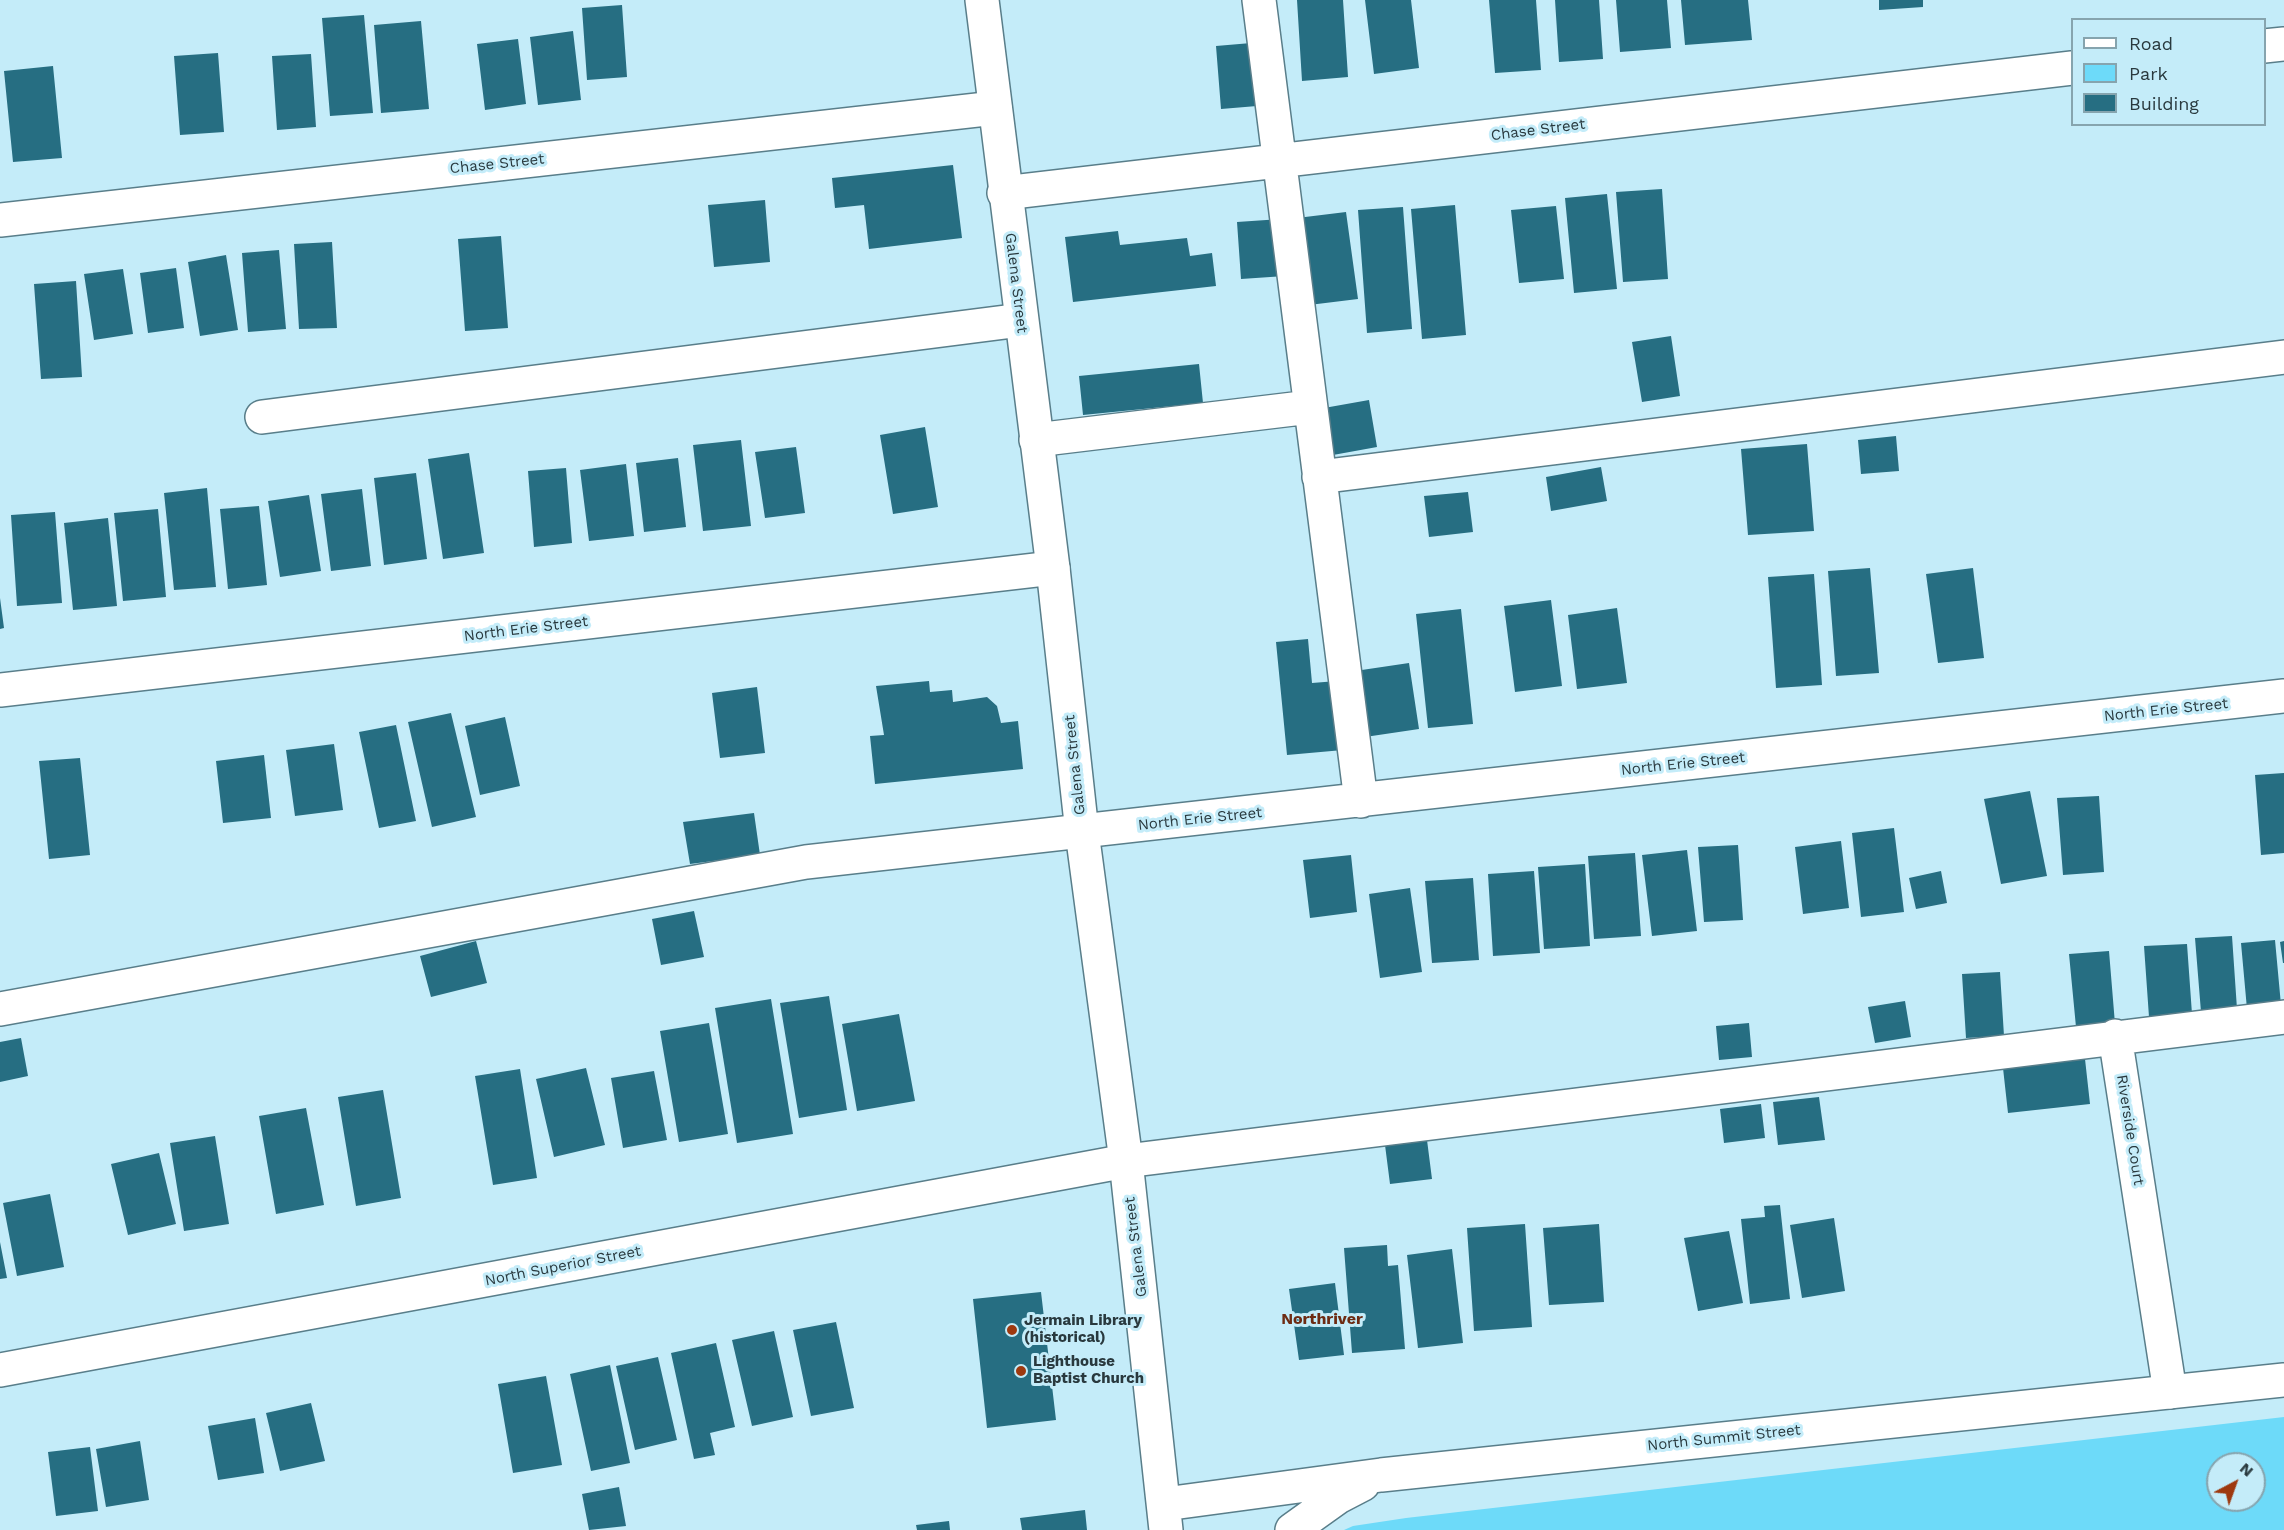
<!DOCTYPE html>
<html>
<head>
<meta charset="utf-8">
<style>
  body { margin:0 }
  #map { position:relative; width:2284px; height:1530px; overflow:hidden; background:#c4ecf9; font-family:"Work Sans",sans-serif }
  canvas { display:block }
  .legend { position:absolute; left:2071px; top:18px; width:195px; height:108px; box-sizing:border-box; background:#c4ecf9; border:2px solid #86a4ae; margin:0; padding:8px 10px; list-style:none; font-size:18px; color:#29393e }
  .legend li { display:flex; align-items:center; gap:12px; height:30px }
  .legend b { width:30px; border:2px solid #86a4ae }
  .north { position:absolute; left:2206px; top:1452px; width:60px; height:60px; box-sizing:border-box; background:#c4ecf9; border:2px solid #86a4ae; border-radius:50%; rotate:41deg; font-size:16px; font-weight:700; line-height:24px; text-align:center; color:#29393e }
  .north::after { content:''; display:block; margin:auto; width:21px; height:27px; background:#9e390f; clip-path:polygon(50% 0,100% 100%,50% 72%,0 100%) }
</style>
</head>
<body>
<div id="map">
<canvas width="2284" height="1530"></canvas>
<ul class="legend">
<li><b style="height:8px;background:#fff"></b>Road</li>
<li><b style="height:16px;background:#6ddaf9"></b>Park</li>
<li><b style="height:16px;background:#266e82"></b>Building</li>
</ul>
<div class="north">N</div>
</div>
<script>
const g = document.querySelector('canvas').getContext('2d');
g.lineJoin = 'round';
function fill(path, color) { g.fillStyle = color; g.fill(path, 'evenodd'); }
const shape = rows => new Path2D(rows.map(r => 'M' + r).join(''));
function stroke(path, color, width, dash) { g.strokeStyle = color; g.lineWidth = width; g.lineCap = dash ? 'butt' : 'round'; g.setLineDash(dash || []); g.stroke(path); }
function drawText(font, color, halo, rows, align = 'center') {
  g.font = font + ' "Work Sans",sans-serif'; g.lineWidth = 6; g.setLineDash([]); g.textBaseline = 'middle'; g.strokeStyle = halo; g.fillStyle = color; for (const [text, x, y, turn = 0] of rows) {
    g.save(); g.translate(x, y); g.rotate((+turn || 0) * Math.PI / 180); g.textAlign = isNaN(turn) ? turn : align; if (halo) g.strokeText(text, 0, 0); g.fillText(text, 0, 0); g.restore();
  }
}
fill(shape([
  [2284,1417,2284,1530,1344,1530,1353,1526,1406,1518],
  [2218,1464,2254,1464,2254,1500,2218,1500]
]), '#6ddaf9');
fill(shape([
  [1297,0,1343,0,1348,77,1302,81],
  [1365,0,1411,0,1419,68,1374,74],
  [1489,0,1536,0,1541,70,1495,73],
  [1555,0,1599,0,1603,59,1559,62],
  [1616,0,1667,0,1671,48,1620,52],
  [1681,0,1748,0,1752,40,1685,45],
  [1879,0,1923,0,1923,7,1879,10],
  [622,5,627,77,587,80,582,8],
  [364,15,373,113,330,116,322,18],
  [421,21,429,109,381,113,374,25],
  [573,31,581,100,538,105,530,37],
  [518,39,526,104,485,110,477,44],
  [1263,42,1269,105,1221,109,1216,46],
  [218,53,224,132,180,135,174,56],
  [311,54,316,127,277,130,272,56],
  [53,66,62,158,13,162,4,71],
  [953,165,962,238,869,249,864,205,835,208,832,178],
  [1662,189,1668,279,1623,282,1616,192],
  [1607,194,1617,289,1574,293,1565,198],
  [765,200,770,262,714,267,708,205],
  [1455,205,1466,335,1422,339,1411,209],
  [1556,206,1564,279,1519,283,1511,210],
  [1403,207,1412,329,1367,333,1358,210],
  [1346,212,1358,299,1309,305,1297,218],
  [1281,219,1285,276,1241,279,1237,222],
  [1118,231,1120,245,1187,238,1190,256,1212,253,1216,286,1073,302,1065,237],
  [501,236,508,328,465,331,458,239],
  [332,242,337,328,299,329,294,244],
  [279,250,286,329,248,332,242,253],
  [226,255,238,330,200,336,188,262],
  [176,268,184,328,148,333,140,273],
  [123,269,133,334,94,340,84,274],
  [76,281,82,377,41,379,34,284],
  [1671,336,1680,396,1642,402,1632,342],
  [1199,364,1203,403,1083,415,1079,376],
  [1369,400,1377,447,1333,455,1324,408],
  [925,427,938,507,893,514,880,435],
  [1896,436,1899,471,1861,474,1858,440],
  [741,440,751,526,703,531,693,445],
  [1807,444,1814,531,1748,535,1741,449],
  [796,447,805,513,765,518,755,452],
  [469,453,484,553,443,559,428,459],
  [678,458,686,527,644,532,636,463],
  [626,464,634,536,589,541,580,470],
  [1601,467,1607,501,1551,511,1546,477],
  [566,468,572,543,534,547,528,471],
  [416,473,427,559,384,565,374,478],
  [207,488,216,587,174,590,164,493],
  [362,489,371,566,331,571,321,494],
  [1468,492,1473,532,1429,537,1424,496],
  [309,495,321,571,280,577,268,501],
  [259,506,267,585,228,589,220,509],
  [158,509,166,597,123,601,114,513],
  [55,512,62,603,17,606,11,515],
  [108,518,117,606,73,610,64,523],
  [1870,568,1879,673,1836,676,1828,571],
  [1973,568,1984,658,1938,663,1926,574],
  [1814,574,1822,685,1776,688,1768,577],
  [0,598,4,628,0,629],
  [1551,600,1562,686,1515,692,1504,606],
  [1617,608,1627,683,1577,689,1568,615],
  [1461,609,1473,724,1428,728,1416,614],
  [1308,639,1312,683,1337,681,1343,750,1287,755,1276,642],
  [1409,663,1419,729,1365,737,1355,671],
  [929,681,930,692,952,690,953,702,987,697,997,706,1001,723,1018,721,1023,769,875,784,870,736,884,735,876,686],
  [757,687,765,753,720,758,712,693],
  [451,713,476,817,432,827,408,722],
  [505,717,520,786,480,795,465,726],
  [396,725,416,821,379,828,359,732],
  [334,744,343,810,295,816,286,750],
  [264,755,271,818,223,823,216,761],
  [80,758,90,855,49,859,39,761],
  [2284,773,2284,853,2261,855,2255,775],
  [2030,791,2047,876,2001,884,1984,799],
  [2099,796,2104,872,2063,875,2057,798],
  [754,813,760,855,690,864,683,822],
  [1894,828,1904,912,1861,917,1852,833],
  [1841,841,1849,908,1803,914,1795,847],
  [1738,845,1743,920,1704,922,1698,847],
  [1687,850,1697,931,1652,936,1642,855],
  [1635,853,1641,936,1594,939,1588,856],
  [1351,855,1357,912,1310,918,1303,860],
  [1585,864,1590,946,1544,949,1538,867],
  [1534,871,1540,953,1493,956,1488,874],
  [1941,871,1947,903,1916,909,1909,878],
  [1473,878,1479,960,1432,963,1425,881],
  [1410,888,1422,972,1380,978,1369,894],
  [694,911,704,957,661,965,652,919],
  [2232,936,2237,1009,2201,1012,2195,938],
  [2275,940,2281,1005,2247,1009,2241,943],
  [476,941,487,983,431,997,420,956],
  [2284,941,2284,963,2283,963,2280,942],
  [2187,944,2192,1014,2149,1017,2144,946],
  [2109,951,2115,1024,2076,1027,2069,954],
  [2000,972,2004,1036,1966,1038,1962,974],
  [829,996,847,1110,799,1118,780,1003],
  [771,999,793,1134,737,1143,715,1008],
  [1905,1001,1911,1037,1875,1043,1868,1007],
  [899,1014,915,1101,857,1111,842,1024],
  [709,1023,728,1134,679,1142,660,1031],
  [1749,1023,1752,1057,1719,1060,1716,1026],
  [21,1038,28,1076,0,1082,0,1042],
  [2085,1059,2090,1104,2008,1113,2003,1068],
  [586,1068,605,1145,554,1157,536,1079],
  [520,1069,537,1178,493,1185,475,1076],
  [654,1071,667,1140,623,1148,611,1078],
  [383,1090,401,1198,356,1206,338,1097],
  [1819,1097,1825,1140,1778,1145,1773,1102],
  [1761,1104,1765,1138,1724,1143,1720,1109],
  [306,1108,324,1205,276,1214,259,1116],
  [215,1136,229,1224,184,1231,170,1143],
  [1427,1140,1432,1179,1390,1184,1385,1145],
  [159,1153,176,1224,128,1235,111,1164],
  [50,1194,64,1267,17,1276,3,1203],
  [1780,1205,1790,1299,1750,1304,1741,1219,1765,1217,1764,1206],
  [1834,1218,1845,1291,1802,1298,1790,1225],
  [1525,1224,1532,1327,1474,1331,1467,1228],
  [1599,1224,1604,1302,1549,1305,1543,1228],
  [1729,1231,1743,1303,1698,1311,1684,1238],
  [0,1242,7,1278,0,1279],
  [1387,1245,1388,1266,1398,1265,1405,1349,1352,1353,1344,1248],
  [1452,1249,1463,1343,1418,1348,1407,1255],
  [1335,1283,1344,1355,1299,1360,1289,1289],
  [1041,1292,1056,1420,987,1428,973,1299],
  [836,1322,854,1408,811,1416,793,1330],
  [774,1331,793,1417,752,1426,732,1340],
  [716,1343,735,1427,710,1433,715,1455,694,1459,671,1353],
  [658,1357,677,1440,635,1450,616,1366],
  [610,1365,630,1463,591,1471,570,1374],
  [546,1376,562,1465,513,1473,498,1384],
  [311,1403,325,1461,280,1471,266,1413],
  [255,1418,264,1473,218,1480,208,1426],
  [140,1441,149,1500,106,1507,96,1449],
  [90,1447,98,1511,56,1516,48,1452],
  [619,1487,626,1526,589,1530,582,1494],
  [1085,1510,1087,1530,1022,1530,1020,1518],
  [949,1521,950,1530,917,1530,916,1525]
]), '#266e82');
const minor = shape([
  [1259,0,1361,801],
  [2264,46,2284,44],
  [1004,193,2072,68],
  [0,220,995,108],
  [262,417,1021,320],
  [1036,440,1310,407],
  [1319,477,2284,357],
  [0,690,1053,568],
  [0,1009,806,862,2284,696],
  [2115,1036,2170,1392],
  [0,1370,1126,1161,2284,1017]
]);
const major = shape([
  [982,0,1053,568,1082,832,1126,1161,1166,1530],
  [1165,1504,1381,1475,2284,1380],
  [1292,1530,1338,1497,1363,1484]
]);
stroke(minor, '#597e8a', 36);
stroke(major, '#597e8a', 36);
stroke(minor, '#fff', 33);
stroke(major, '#fff', 33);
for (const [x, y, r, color] of [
  [1012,1330,6,"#9e390f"],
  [1021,1371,6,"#9e390f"]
]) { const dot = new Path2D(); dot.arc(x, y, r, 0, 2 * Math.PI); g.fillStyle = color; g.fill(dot); stroke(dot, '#c4ecf9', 2); }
drawText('15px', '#29393e', '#c4ecf9', [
  ["Chase Street",1538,130,-7],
  ["Chase Street",497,164,-6],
  ["Galena Street",1016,283,83],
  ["North Erie Street",526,629,-7],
  ["North Erie Street",2166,710,-6],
  ["North Erie Street",1683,764,-6],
  ["Galena Street",1075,765,-96],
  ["North Erie Street",1200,819,-6],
  ["Riverside Court",2130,1130,81],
  ["Galena Street",1136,1247,-97],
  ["North Superior Street",563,1266,-11],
  ["North Summit Street",1724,1438,-6]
]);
drawText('bold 15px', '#29393e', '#c4ecf9', [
  ["Jermain Library",1024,1321],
  ["(historical)",1024,1338],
  ["Lighthouse",1033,1362],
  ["Baptist Church",1033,1379]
], 'left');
drawText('bold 16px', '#6d2b13', '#c4ecf9', [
  ["Northriver",1322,1319]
]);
</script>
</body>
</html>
